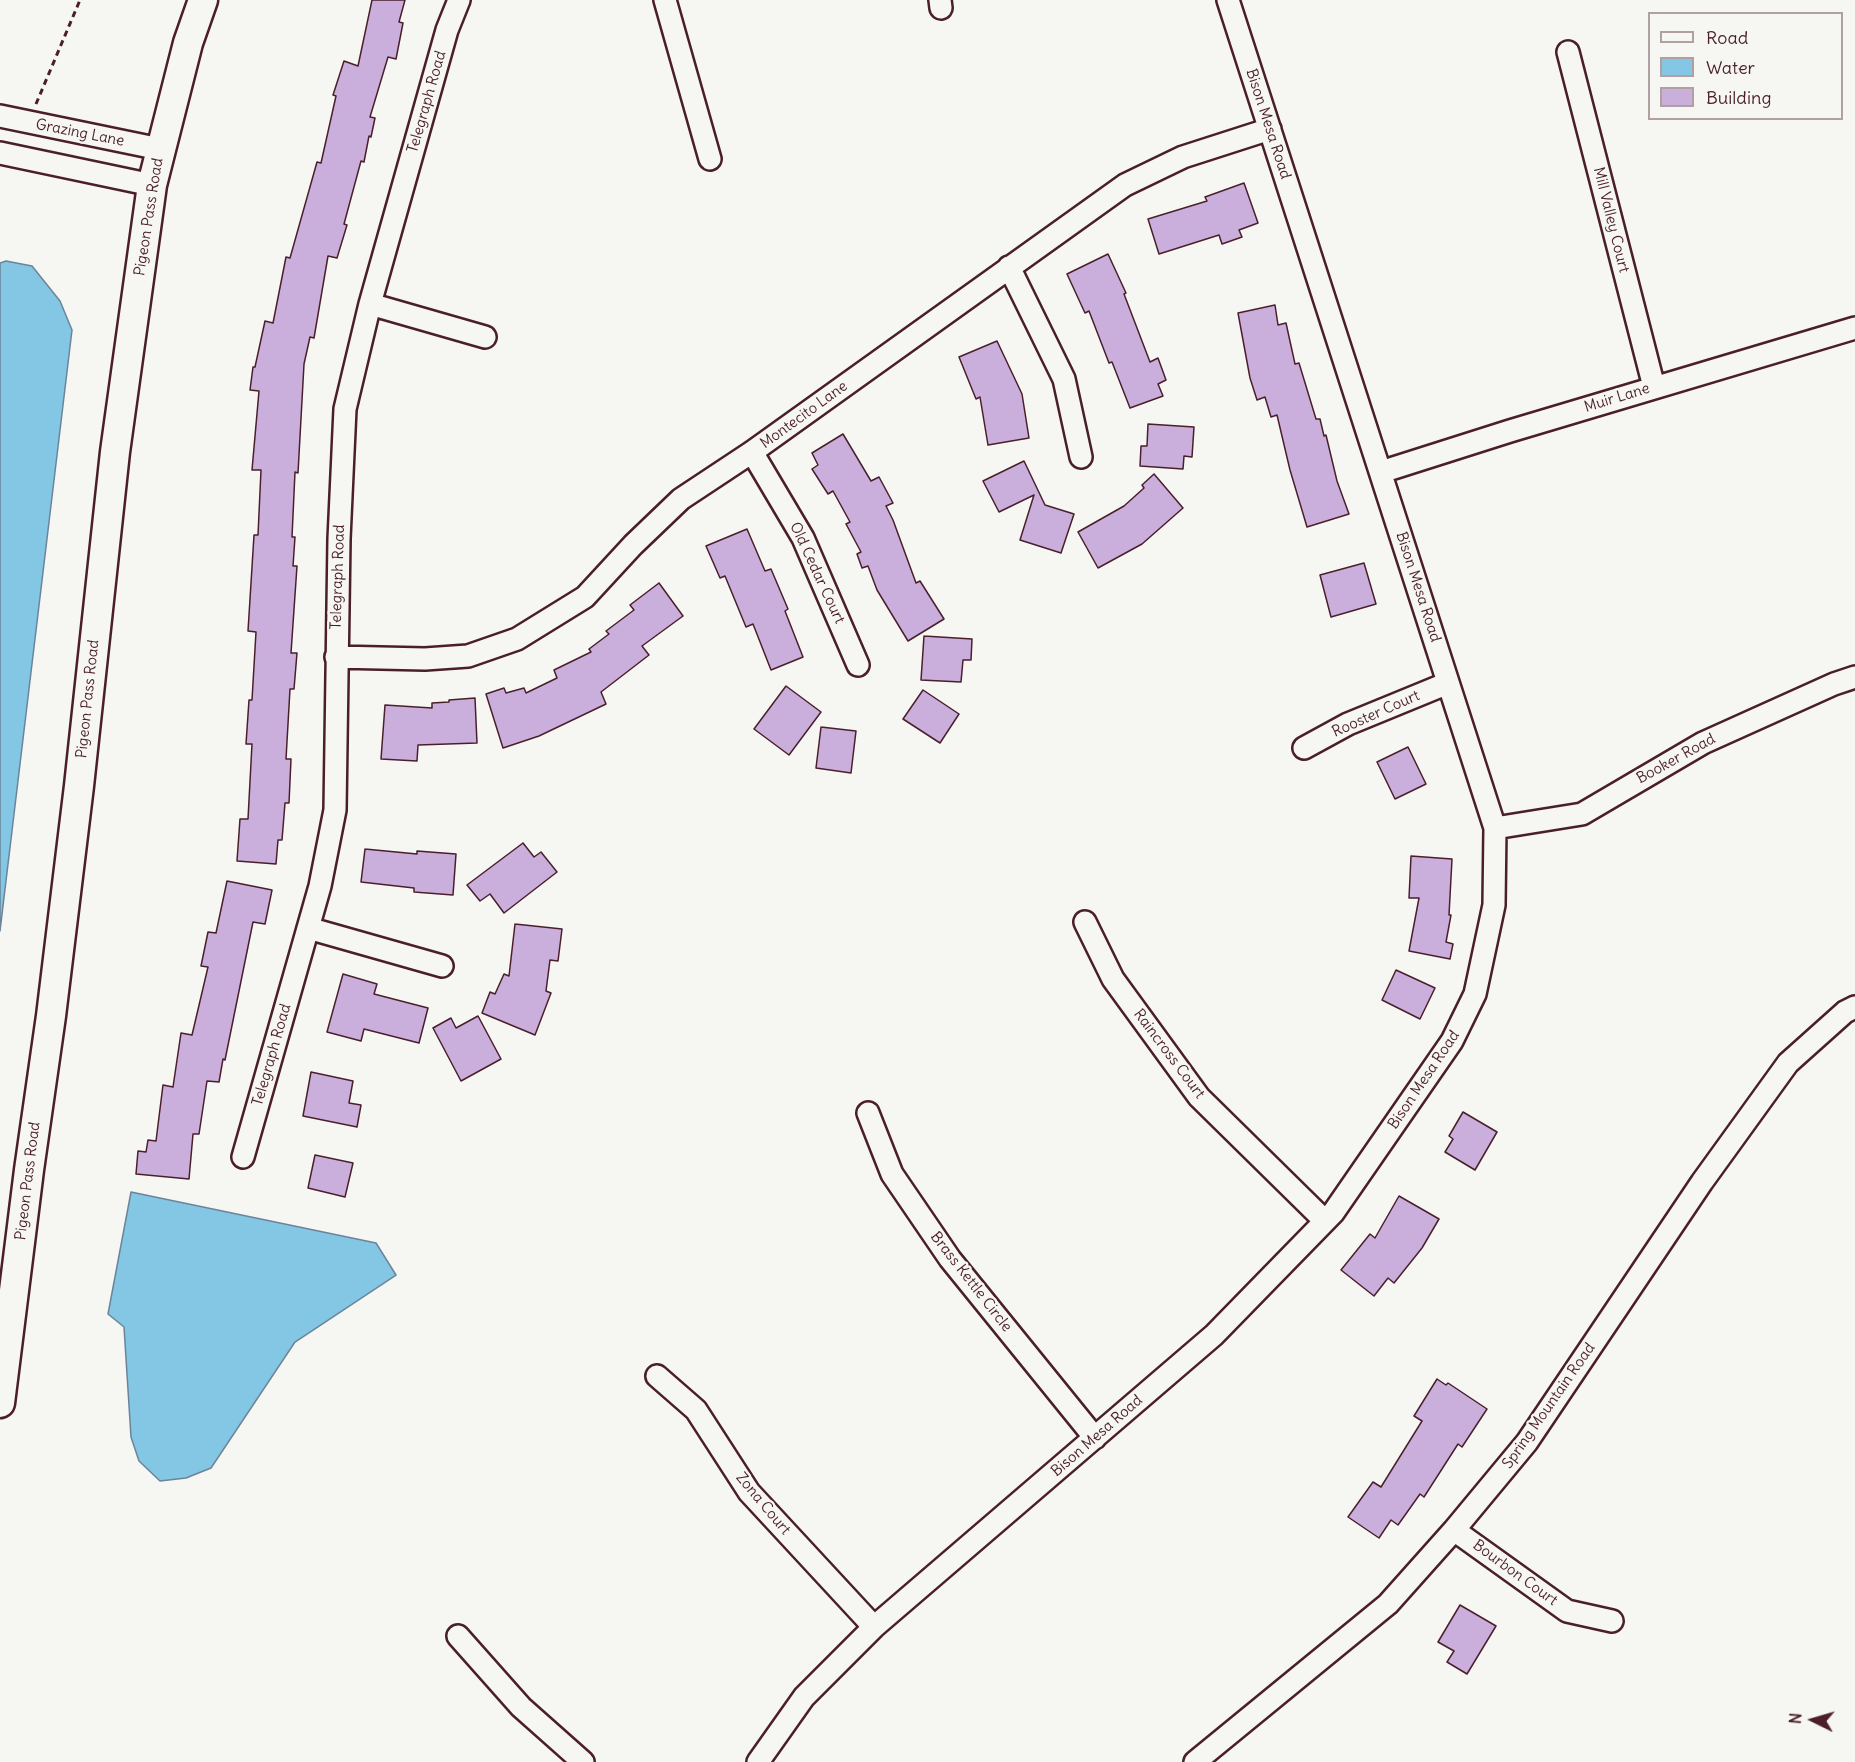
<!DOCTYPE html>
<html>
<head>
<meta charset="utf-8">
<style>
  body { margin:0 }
  #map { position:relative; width:1855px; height:1762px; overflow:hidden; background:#f6f6f2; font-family:Delius,sans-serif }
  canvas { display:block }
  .legend { position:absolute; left:1648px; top:12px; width:195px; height:108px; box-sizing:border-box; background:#f6f6f2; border:2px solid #b1a0a2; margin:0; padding:8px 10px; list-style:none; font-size:18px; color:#4a1f2b }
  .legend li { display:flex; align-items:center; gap:12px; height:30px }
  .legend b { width:30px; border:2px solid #b1a0a2 }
  .north { position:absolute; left:1783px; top:1690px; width:60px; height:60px; -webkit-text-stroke:4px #f6f6f2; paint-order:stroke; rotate:275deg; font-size:16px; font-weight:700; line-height:24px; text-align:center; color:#4a1f2b }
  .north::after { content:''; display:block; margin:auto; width:21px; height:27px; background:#4a1f2b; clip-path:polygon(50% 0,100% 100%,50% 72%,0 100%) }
</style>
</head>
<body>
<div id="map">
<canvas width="1855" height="1762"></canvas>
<ul class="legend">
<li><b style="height:8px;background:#f6f6f2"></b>Road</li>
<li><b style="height:16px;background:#83c7e4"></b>Water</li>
<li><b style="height:16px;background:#caafdd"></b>Building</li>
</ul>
<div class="north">N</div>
</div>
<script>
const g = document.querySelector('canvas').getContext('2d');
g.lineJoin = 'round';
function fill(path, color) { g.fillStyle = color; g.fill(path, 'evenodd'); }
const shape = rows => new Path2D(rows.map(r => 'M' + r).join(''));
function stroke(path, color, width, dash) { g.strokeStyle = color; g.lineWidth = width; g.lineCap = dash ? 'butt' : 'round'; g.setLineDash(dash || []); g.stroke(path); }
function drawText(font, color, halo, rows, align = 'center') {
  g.font = font + ' Delius,sans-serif'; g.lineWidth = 4.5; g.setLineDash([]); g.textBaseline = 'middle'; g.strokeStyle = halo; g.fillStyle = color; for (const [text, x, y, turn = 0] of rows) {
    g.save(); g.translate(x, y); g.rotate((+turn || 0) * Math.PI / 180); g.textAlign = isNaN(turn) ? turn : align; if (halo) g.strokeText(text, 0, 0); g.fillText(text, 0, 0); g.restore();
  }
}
const water = shape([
  [6,261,32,266,60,301,72,330,0,931,0,263,6,261],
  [131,1192,376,1243,396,1275,295,1342,211,1468,186,1478,160,1481,139,1461,131,1437,124,1327,108,1314,131,1192]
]);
fill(water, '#83c7e4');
stroke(water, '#6c849a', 1.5);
const building = shape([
  [372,0,405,0,399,22,403,23,396,59,388,57,370,117,375,118,371,137,369,136,364,162,361,161,344,224,347,225,337,258,328,256,314,338,310,337,304,364,298,473,295,472,292,537,295,537,293,566,297,566,291,653,297,653,294,689,290,689,286,759,291,759,289,803,285,803,282,840,278,840,276,864,237,861,240,819,248,819,252,744,246,744,249,700,252,700,256,632,248,631,254,535,258,535,261,470,252,470,259,391,250,390,253,367,255,367,265,321,273,323,286,257,290,258,317,162,321,163,336,96,333,95,344,61,358,66,372,0],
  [1244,183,1258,223,1239,230,1242,237,1222,244,1219,235,1159,254,1148,219,1207,201,1205,197,1244,183],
  [1108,254,1126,293,1124,294,1150,362,1158,358,1166,380,1158,384,1163,396,1130,408,1112,362,1109,363,1089,311,1085,313,1067,274,1108,254],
  [1275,305,1278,325,1286,323,1295,364,1299,363,1316,419,1320,419,1324,436,1326,435,1337,481,1349,514,1307,527,1290,470,1277,415,1271,417,1265,397,1257,400,1250,378,1238,313,1275,305],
  [997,341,1022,394,1029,438,988,445,980,397,976,399,959,357,997,341],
  [1148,424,1194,427,1192,457,1184,456,1183,469,1140,466,1141,446,1147,446,1148,424],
  [843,434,871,481,879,477,893,503,886,506,893,520,916,583,920,581,944,619,908,641,877,590,868,566,862,568,857,554,861,552,846,524,850,522,833,491,828,494,812,469,818,465,812,453,843,434],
  [1024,461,1045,505,1074,514,1061,553,1020,540,1034,495,999,512,983,481,1024,461],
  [1154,474,1183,508,1142,544,1098,568,1078,532,1124,506,1144,488,1142,485,1154,474],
  [747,529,765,571,771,569,788,609,785,611,803,657,771,670,753,624,746,627,725,576,720,578,706,546,747,529],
  [1364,563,1376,604,1331,617,1320,575,1364,563],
  [659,583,683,616,642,646,649,655,601,692,606,704,539,736,503,748,486,694,504,688,506,693,524,688,526,693,557,678,554,670,591,652,589,649,609,634,606,631,634,610,630,605,659,583],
  [924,636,972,639,971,660,963,660,961,682,921,680,924,636],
  [786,686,821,712,789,755,754,729,786,686],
  [923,690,959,714,940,743,903,719,923,690],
  [475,698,477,743,418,745,417,761,381,759,385,705,432,708,432,703,449,702,449,700,475,698],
  [821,727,856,731,851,773,816,768,821,727],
  [1408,747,1426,784,1395,799,1377,762,1408,747],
  [523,843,534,857,541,852,557,872,504,913,490,894,480,901,467,885,523,843],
  [365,849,417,854,417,851,456,854,453,895,414,892,414,888,361,882,365,849],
  [1411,856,1452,859,1449,915,1451,915,1446,942,1453,944,1450,959,1409,951,1419,898,1409,898,1411,856],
  [227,881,272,890,265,924,253,922,225,1060,223,1059,219,1082,207,1081,199,1134,193,1134,189,1179,136,1174,138,1151,146,1152,148,1140,156,1141,163,1085,173,1087,181,1033,192,1035,208,967,201,966,208,932,216,933,227,881],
  [515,924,562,929,558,961,550,960,546,991,551,993,535,1035,482,1013,490,992,495,994,504,974,509,976,515,924],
  [1396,970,1435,988,1420,1019,1382,1000,1396,970],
  [343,974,377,984,374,994,428,1008,419,1043,364,1029,361,1041,327,1032,343,974],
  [478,1016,501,1059,461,1081,433,1028,451,1018,456,1028,478,1016],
  [311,1072,353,1081,349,1103,361,1105,357,1127,303,1116,311,1072],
  [1463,1112,1497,1132,1475,1170,1445,1152,1453,1139,1449,1136,1463,1112],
  [315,1155,353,1163,345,1197,308,1188,315,1155],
  [1399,1196,1439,1219,1422,1248,1394,1283,1388,1278,1374,1296,1341,1270,1370,1234,1375,1238,1399,1196],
  [1437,1379,1446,1385,1448,1383,1487,1409,1462,1447,1458,1444,1424,1497,1420,1494,1398,1525,1391,1520,1379,1538,1348,1517,1373,1482,1381,1487,1422,1421,1414,1416,1437,1379],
  [1460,1605,1496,1626,1467,1674,1447,1662,1454,1651,1438,1642,1460,1605]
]);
fill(building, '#caafdd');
stroke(building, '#4a1f2b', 1.5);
const street = shape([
  [665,0,710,159],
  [940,0,941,8],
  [1568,52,1654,387],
  [0,116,160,149],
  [0,153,152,185],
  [1009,267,1064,379,1081,457],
  [370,304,485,337],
  [752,452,803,538,858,665],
  [1381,472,1510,431,1855,328],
  [336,657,425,659,468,656,517,639,585,597,633,545,681,499,752,452,1125,185,1183,157,1270,129],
  [1304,748,1348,724,1448,683],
  [1495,828,1582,814,1703,743,1834,684,1855,677],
  [1085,922,1113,979,1199,1097,1325,1221],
  [308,928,442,966],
  [868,1113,892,1174,950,1259,1095,1438],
  [243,1157,320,886,335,810,339,539,345,409,370,304,447,30,459,0],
  [657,1376,696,1410,749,1492,874,1627],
  [1454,1530,1567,1611,1612,1621],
  [458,1636,521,1707,583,1762],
  [758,1762,804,1697,874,1627,1214,1335,1333,1213,1452,1041,1475,994,1494,905,1495,828,1228,0],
  [1195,1762,1388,1604,1454,1530,1527,1442,1702,1182,1788,1063,1845,1012,1855,1007]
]);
const secondary = shape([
  [0,1403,29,1170,51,1016,79,786,115,452,152,185,188,43,203,0]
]);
stroke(street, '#4a1f2b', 26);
stroke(secondary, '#4a1f2b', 33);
stroke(shape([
  [36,104,80,0]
]), '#4a1f2b', 3, [6, 4.5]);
stroke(street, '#f6f6f2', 21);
stroke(secondary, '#f6f6f2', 28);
drawText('15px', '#4a1f2b', '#f6f6f2', [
  ["Telegraph Road",427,102,-74],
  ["Bison Mesa Road",1268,124,72],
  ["Grazing Lane",80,133,11],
  ["Pigeon Pass Road",149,217,-81],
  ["Mill Valley Court",1611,220,76],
  ["Muir Lane",1617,398,-17],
  ["Montecito Lane",804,415,-36],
  ["Old Cedar Court",817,573,65],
  ["Telegraph Road",338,577,-88],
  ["Bison Mesa Road",1418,587,72],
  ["Pigeon Pass Road",88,699,-84],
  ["Rooster Court",1376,714,-24],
  ["Booker Road",1676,759,-29],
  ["Raincross Court",1169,1054,53],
  ["Telegraph Road",272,1055,-74],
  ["Bison Mesa Road",1424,1080,-56],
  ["Pigeon Pass Road",28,1181,-83],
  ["Brass Kettle Circle",971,1282,52],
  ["Spring Mountain Road",1549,1406,-55],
  ["Bison Mesa Road",1097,1436,-41],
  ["Zona Court",763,1504,50],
  ["Bourbon Court",1515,1573,36]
]);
</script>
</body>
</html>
